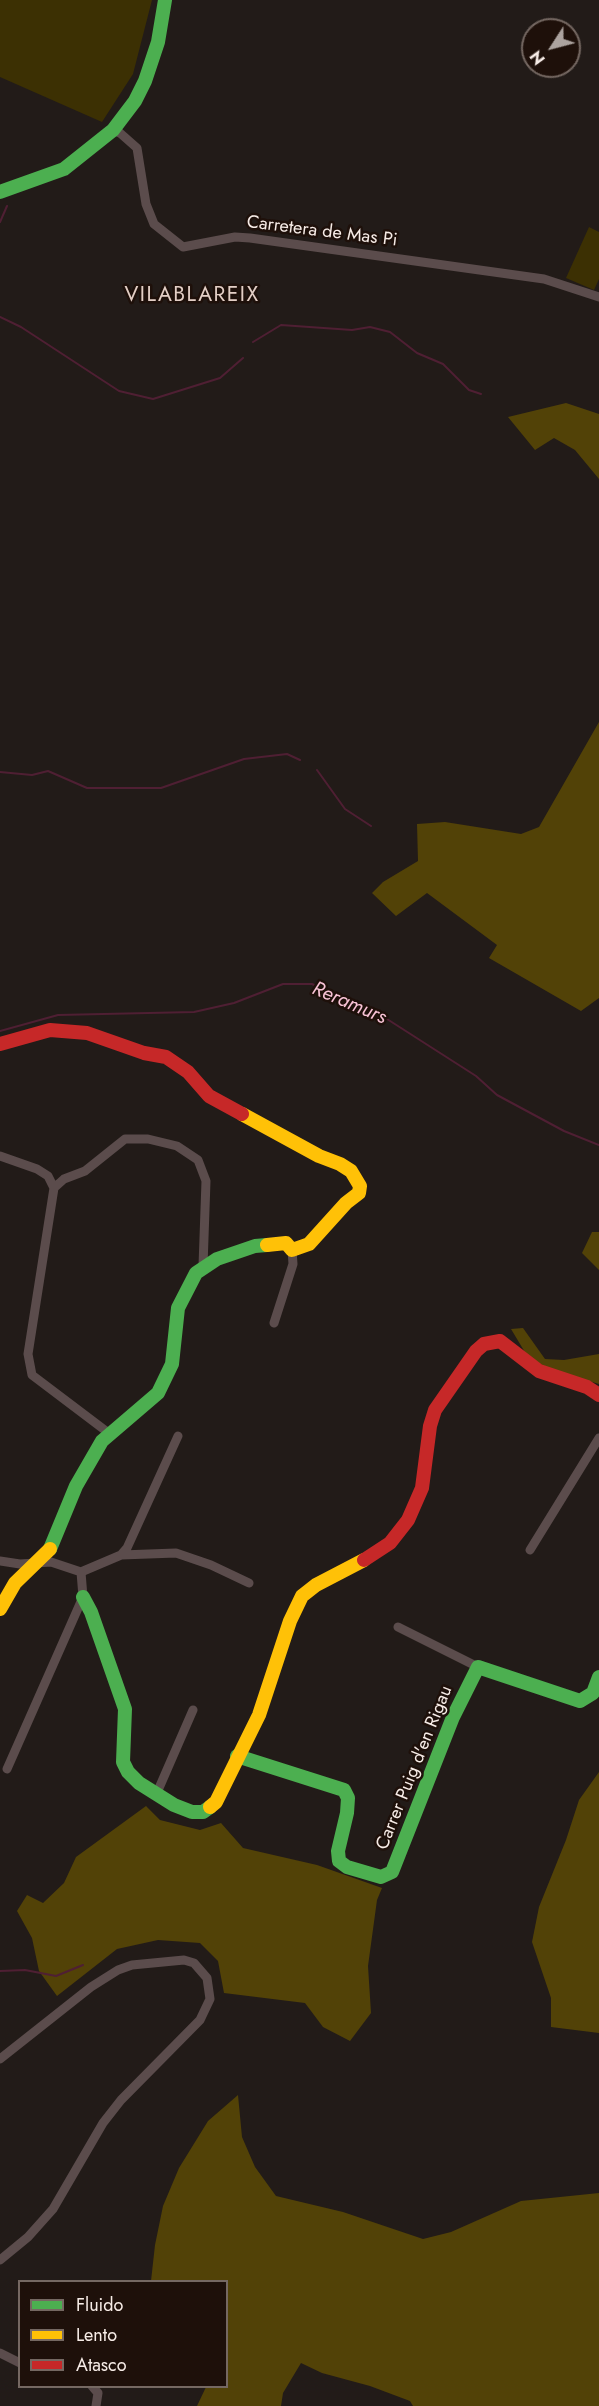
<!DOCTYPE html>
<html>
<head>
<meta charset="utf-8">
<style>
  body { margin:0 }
  #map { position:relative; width:599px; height:2406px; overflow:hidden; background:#221b18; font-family:Jost,sans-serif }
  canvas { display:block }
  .legend { position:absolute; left:18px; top:2280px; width:210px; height:108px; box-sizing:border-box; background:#1e100a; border:2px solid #756862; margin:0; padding:8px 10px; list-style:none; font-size:18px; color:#f7ece7 }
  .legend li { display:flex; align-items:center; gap:12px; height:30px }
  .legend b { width:30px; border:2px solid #756862 }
  .north { position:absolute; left:521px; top:18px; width:60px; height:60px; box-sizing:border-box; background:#1e100a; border:2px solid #756862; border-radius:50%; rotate:234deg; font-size:16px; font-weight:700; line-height:24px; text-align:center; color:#f7ece7 }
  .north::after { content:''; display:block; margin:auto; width:21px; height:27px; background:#aca39f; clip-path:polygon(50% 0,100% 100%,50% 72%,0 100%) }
</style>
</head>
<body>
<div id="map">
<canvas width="599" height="2406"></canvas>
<ul class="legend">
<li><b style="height:8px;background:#4caf50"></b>Fluido</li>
<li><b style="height:8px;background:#ffc107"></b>Lento</li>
<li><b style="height:8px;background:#c62828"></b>Atasco</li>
</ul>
<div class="north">N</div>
</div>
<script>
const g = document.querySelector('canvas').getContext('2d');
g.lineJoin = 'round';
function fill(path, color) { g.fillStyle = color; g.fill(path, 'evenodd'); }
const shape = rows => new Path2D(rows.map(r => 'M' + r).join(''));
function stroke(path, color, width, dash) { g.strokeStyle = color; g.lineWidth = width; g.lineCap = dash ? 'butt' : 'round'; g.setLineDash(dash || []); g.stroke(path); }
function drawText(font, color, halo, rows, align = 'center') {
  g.font = font + ' Jost,sans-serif'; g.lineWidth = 5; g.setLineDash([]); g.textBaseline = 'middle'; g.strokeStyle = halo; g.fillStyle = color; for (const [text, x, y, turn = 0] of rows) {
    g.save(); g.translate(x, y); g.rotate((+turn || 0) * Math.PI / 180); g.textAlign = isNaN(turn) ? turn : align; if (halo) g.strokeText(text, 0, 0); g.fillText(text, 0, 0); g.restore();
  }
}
fill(shape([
  [0,0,152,0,133,74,102,122,0,77],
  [589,227,599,232,599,279,594,290,566,278]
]), '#3c3003');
fill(shape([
  [566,403,599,414,599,479,575,450,554,438,535,450,508,417],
  [599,722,599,998,581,1011,489,958,497,945,427,893,396,916,372,893,383,882,418,861,417,824,445,822,521,834,539,827],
  [592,1232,599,1232,599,1270,582,1253],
  [523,1328,545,1359,564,1360,599,1354,599,1384,548,1369,526,1354,511,1329],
  [599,1772,599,2033,551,2027,551,1998,532,1942,539,1907,566,1840,579,1800],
  [146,1806,160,1820,200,1830,221,1823,243,1848,317,1865,382,1888,377,1900,368,1966,371,2013,350,2041,323,2027,305,2003,224,1993,218,1961,200,1943,158,1940,117,1949,57,1996,39,1971,32,1938,17,1911,27,1895,43,1903,64,1883,76,1857],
  [238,2095,242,2137,255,2167,276,2196,343,2212,423,2239,451,2232,521,2201,599,2193,599,2406,413,2406,410,2401,370,2386,322,2373,301,2363,283,2393,281,2406,197,2406,206,2387,226,2386,226,2282,151,2281,155,2245,163,2206,179,2168,208,2121]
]), '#524207');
stroke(shape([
  [0,222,7,206],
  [0,317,21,327,119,391,153,399,220,378,243,358],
  [253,342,281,325,352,330,370,327,390,332,417,353,443,364,469,390,481,394],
  [317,770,345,809,371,826],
  [0,772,32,775,48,771,87,788,161,788,244,759,287,754,300,760],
  [0,1031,58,1015,194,1012,234,1003,283,984,312,984,387,1019,476,1076,497,1095,564,1131,599,1145],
  [0,1971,25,1970,56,1976,83,1965]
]), '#4f1f33', 2);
stroke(shape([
  [113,130,120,133,137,148,146,204,154,224,183,247,235,237,250,238,544,279,599,297],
  [0,1156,37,1169,48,1176,54,1188],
  [274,1323,293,1264,292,1250],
  [110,1434,32,1375,28,1354,54,1188,64,1179,85,1171,125,1139,148,1139,177,1146,198,1160,206,1181,203,1266],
  [530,1550,599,1438],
  [121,1555,176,1553,211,1565,249,1583],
  [0,1561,20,1564,51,1562,81,1572,83,1597,7,1769],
  [81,1572,121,1555,127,1548,178,1436],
  [398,1627,478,1667],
  [156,1795,193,1710],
  [0,2059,91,1987,118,1970,132,1965,184,1960,194,1963,207,1978,210,1999,200,2020,121,2100,103,2123,53,2209,28,2237,0,2260],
  [0,2353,20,2363],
  [92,2386,98,2393,96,2406]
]), '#5b4c4c', 9);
stroke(shape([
  [0,192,64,169,113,130,135,101,145,81,158,42,165,0],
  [50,1549,76,1486,102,1441,158,1393,172,1364,178,1308,196,1273,217,1259,255,1246,267,1245],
  [83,1597,91,1612,125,1709,123,1762,128,1772,139,1783,174,1805,192,1812,203,1812,210,1807],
  [237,1756,344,1790,348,1798,347,1813,338,1851,339,1861,347,1867,381,1877,392,1872,453,1717,478,1667,580,1701,593,1693,599,1677]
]), '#4caf50', 14);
stroke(shape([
  [242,1114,319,1156,340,1164,351,1171,360,1186,359,1193,346,1203,309,1244,292,1250,286,1243,267,1245],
  [0,1609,15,1583,50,1549],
  [210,1807,216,1802,259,1715,290,1621,302,1596,316,1585,364,1560]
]), '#ffc107', 14);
stroke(shape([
  [0,1044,50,1030,87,1033,144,1053,166,1057,188,1072,209,1096,242,1114],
  [364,1560,390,1543,408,1520,422,1488,430,1426,435,1410,476,1351,484,1344,500,1341,539,1371,587,1387,599,1395]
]), '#c62828', 14);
drawText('18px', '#f7ece7', '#1e100a', [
  ["Carretera de Mas Pi",322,232,7],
  ["Carrer Puig d'en Rigau",415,1768,-68]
]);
drawText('italic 20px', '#f9c3d6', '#1e100a', [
  ["Reramurs",349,1004,23]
]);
g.letterSpacing = '1.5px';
drawText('21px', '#e3cfc6', '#1e100a', [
  ["VILABLAREIX",192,296]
]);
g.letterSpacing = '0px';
</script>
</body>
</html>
